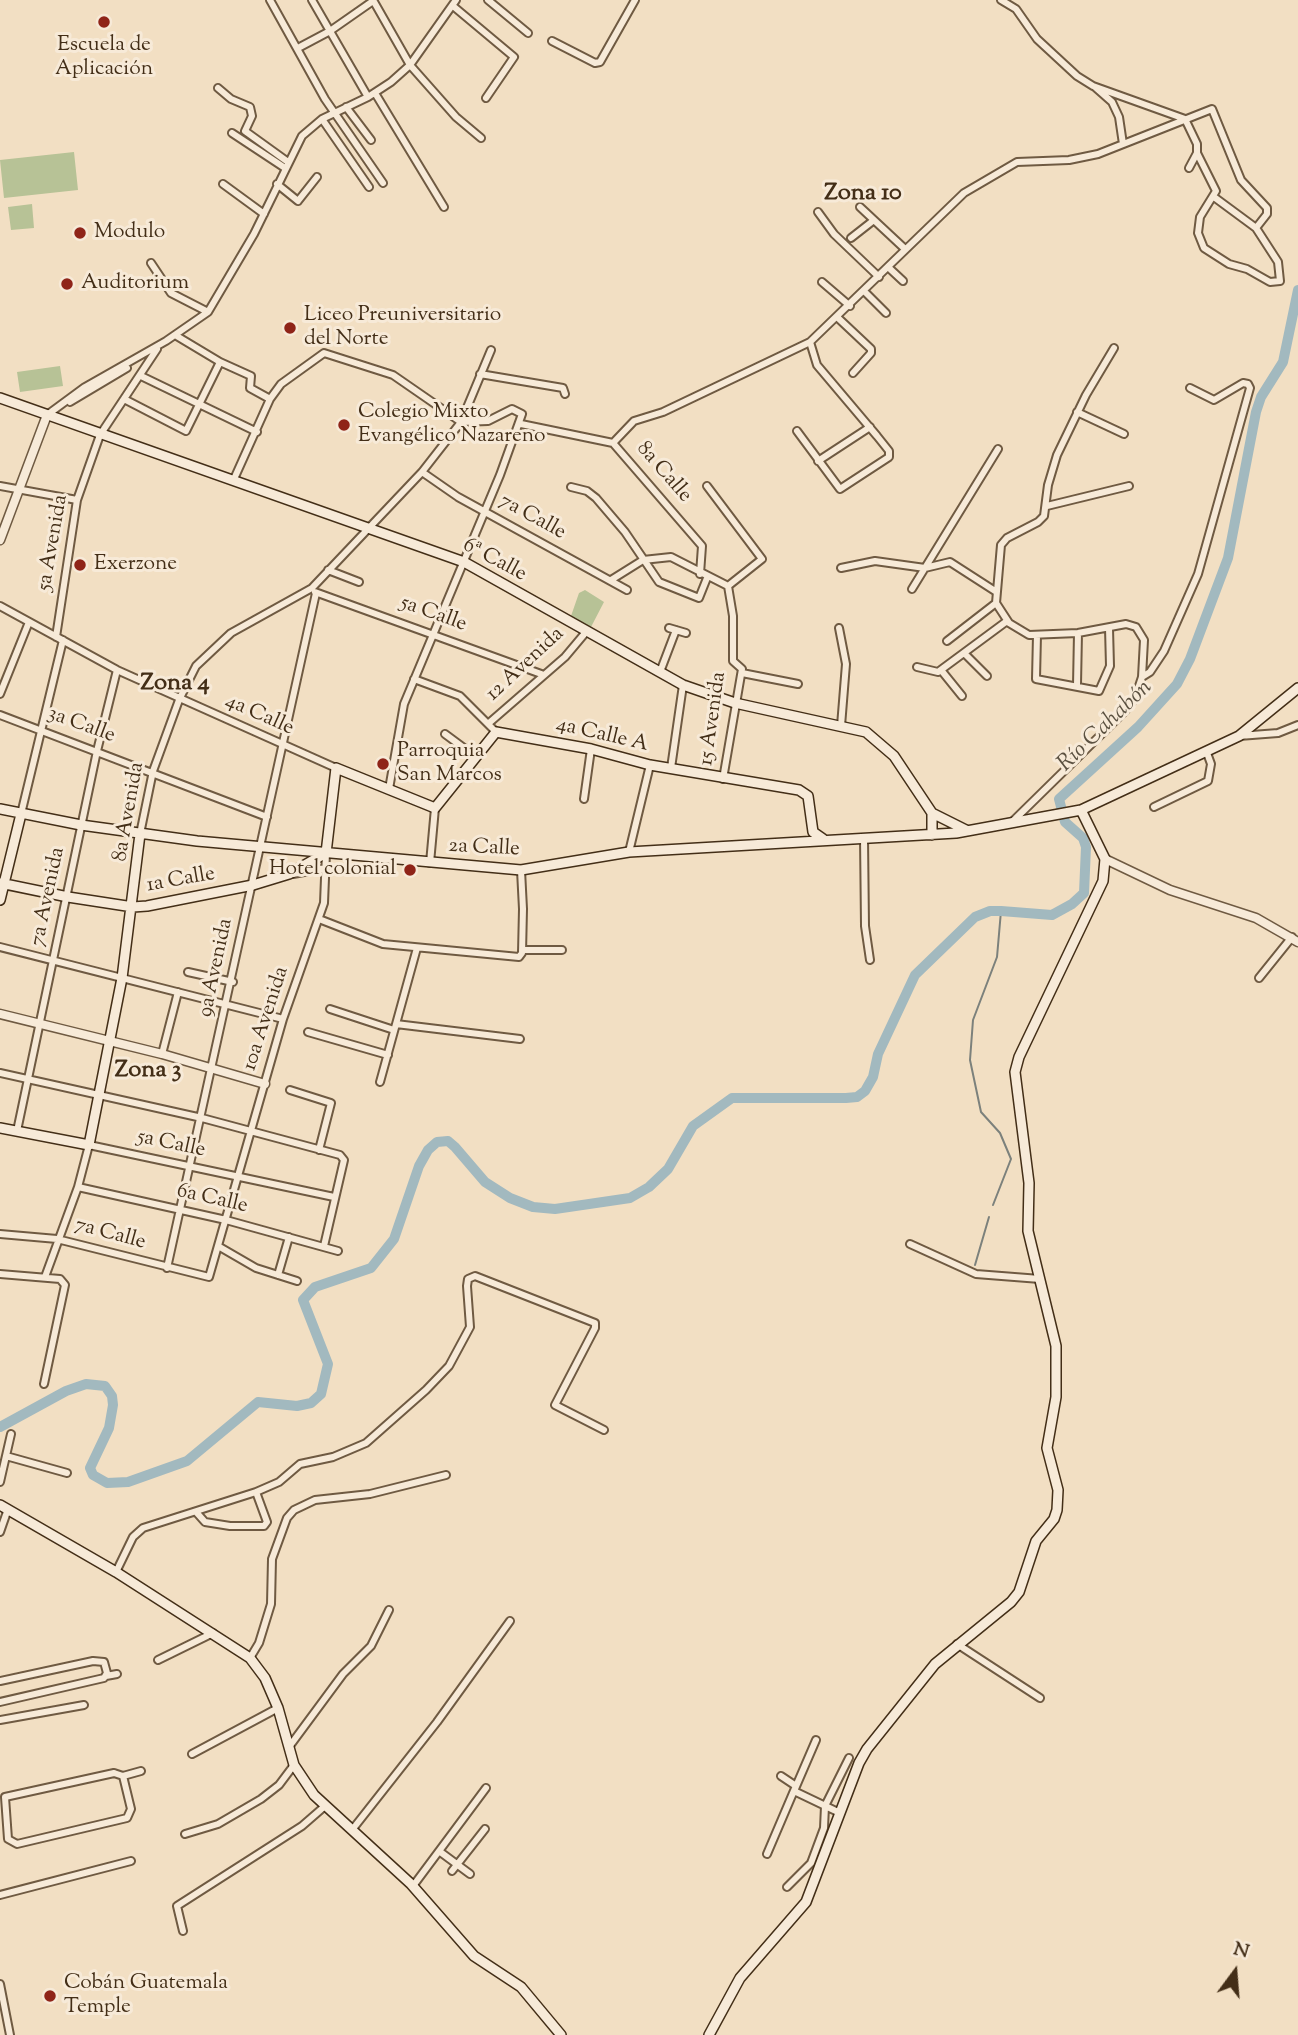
<!DOCTYPE html>
<html>
<head>
<meta charset="utf-8">
<style>
  body { margin:0 }
  #map { position:relative; width:1298px; height:2035px; overflow:hidden; background:#f2dfc3; font-family:"Sorts Mill Goudy",serif }
  canvas { display:block }
  .north { position:absolute; left:1200px; top:1937px; width:70px; height:70px; -webkit-text-stroke:5px #f7ead8; paint-order:stroke; rotate:16deg; font-size:19px; font-weight:700; line-height:28px; text-align:center; color:#432e17 }
  .north::after { content:''; display:block; margin:auto; width:24px; height:32px; background:#432e17; clip-path:polygon(50% 0,100% 100%,50% 72%,0 100%) }
</style>
</head>
<body>
<div id="map">
<canvas width="1298" height="2035"></canvas>
<div class="north">N</div>
</div>
<script>
const g = document.querySelector('canvas').getContext('2d');
g.lineJoin = 'round';
function fill(path, color) { g.fillStyle = color; g.fill(path, 'evenodd'); }
const shape = rows => new Path2D(rows.map(r => 'M' + r).join(''));
function stroke(path, color, width, dash) { g.strokeStyle = color; g.lineWidth = width; g.lineCap = dash ? 'butt' : 'round'; g.setLineDash(dash || []); g.stroke(path); }
function drawText(font, color, halo, rows, align = 'center') {
  g.font = font + ' "Sorts Mill Goudy",serif'; g.lineWidth = 6; g.setLineDash([]); g.textBaseline = 'middle'; g.strokeStyle = halo; g.fillStyle = color; for (const [text, x, y, turn = 0] of rows) {
    g.save(); g.translate(x, y); g.rotate((+turn || 0) * Math.PI / 180); g.textAlign = isNaN(turn) ? turn : align; if (halo) g.strokeText(text, 0, 0); g.fillText(text, 0, 0); g.restore();
  }
}
fill(shape([
  [74,152,78,190,4,198,0,160],
  [32,204,34,228,11,230,8,207],
  [60,366,63,386,20,392,17,372],
  [585,590,604,602,591,627,571,616,579,593]
]), '#b7c296');
stroke(shape([
  [993,1205,1011,1159,1000,1133,981,1112,970,1060,973,1020,997,957,1001,911],
  [975,1265,989,1217]
]), '#7c817c', 2);
stroke(shape([
  [0,1427,66,1391,86,1384,105,1386,112,1396,113,1405,109,1428,90,1468,93,1475,107,1483,128,1482,187,1461,258,1402,297,1406,311,1403,321,1394,328,1364,303,1300,315,1287,371,1268,394,1239,419,1166,428,1150,437,1142,448,1141,455,1147,485,1182,510,1198,533,1207,555,1209,630,1198,649,1187,668,1169,693,1126,732,1098,846,1098,857,1097,865,1091,873,1077,878,1054,915,975,975,917,990,911,1001,911,1052,915,1072,904,1084,893,1086,847,1083,838,1065,822,1059,799,1138,727,1177,684,1190,659,1228,558,1256,412,1261,397,1283,362,1298,290]
]), '#a2b9bf', 10);
const minor = shape([
  [270,0,325,99,383,183],
  [312,0,368,97],
  [373,0,410,65,456,117,481,138],
  [488,0,528,33],
  [1001,0,1016,9,1037,39,1077,76,1093,86,1185,119,1197,144,1197,153,1189,168],
  [453,6,514,57,486,98],
  [552,41,595,63,600,62,635,0],
  [298,48,330,31,373,1],
  [1095,87,1112,102,1119,117,1123,144],
  [218,88,231,99,250,107,252,116,245,131,288,162],
  [375,93,444,207],
  [346,107,371,140],
  [322,119,369,187],
  [232,133,285,168],
  [223,184,264,214],
  [277,184,298,201,317,177],
  [1214,197,1256,228],
  [860,207,905,249],
  [818,212,834,234,879,277],
  [851,238,874,220],
  [151,263,171,293,208,312],
  [888,267,903,281],
  [822,282,850,306],
  [864,291,886,313],
  [837,317,871,349,871,353,853,373],
  [175,335,220,362,251,376,250,388,270,399],
  [480,374,563,388,565,394],
  [141,376,257,432],
  [124,399,186,431,220,362],
  [70,402,127,368],
  [1077,412,1124,434],
  [47,415,85,387,166,341,208,312,254,234,302,136,322,119,368,97,391,82,410,65,456,0],
  [521,424,613,443,702,546,700,574],
  [797,431,840,489,889,457,889,451,877,436,817,365,810,342],
  [613,443,634,421,663,412,810,342,964,193,1017,162,1069,160,1098,154,1212,109,1241,180,1267,208,1267,214,1256,228,1278,262,1280,281,1270,282,1247,269,1229,264,1204,248,1198,233,1200,217,1216,191,1197,153],
  [818,461,870,427],
  [422,472,458,497,627,590],
  [234,479,270,399,281,384,324,353,393,375,461,422,488,421,512,409,522,414,500,475,404,704,389,789],
  [0,486,77,500],
  [707,486,762,559,728,586],
  [571,487,587,491,596,498,625,532,659,582,699,598,707,578],
  [1047,506,1129,486],
  [841,568,875,561,925,568,950,562,995,591],
  [328,570,359,582],
  [611,580,643,560,671,557,728,586],
  [912,589,998,449],
  [315,592,544,675],
  [0,606,117,670,336,768],
  [669,628,686,633],
  [839,628,846,664,841,726],
  [1037,635,1036,679,1099,691,1110,666,1109,628],
  [56,637,77,500,100,435,157,349],
  [947,641,996,603],
  [964,653,987,676],
  [917,667,938,672,1007,621],
  [941,670,962,696],
  [660,672,676,630],
  [742,673,798,684],
  [1142,677,1150,672,1164,651,1198,574,1250,388,1248,384,1243,383,1214,400,1190,388],
  [414,679,460,696,496,732],
  [1077,685,1078,633],
  [0,694,29,622],
  [0,715,267,817],
  [489,723,565,657,586,632],
  [445,734,476,757],
  [1239,736,1278,733,1298,725],
  [671,768,683,685],
  [723,779,742,669,733,661,733,616,728,586],
  [584,799,591,749],
  [1154,807,1208,781,1211,764,1207,753],
  [21,814,63,640],
  [1011,823,1125,711,1135,698,1142,677,1144,640,1136,627,1126,624,1078,633,1029,635,1009,623,996,603,1001,545,1007,538,1038,522,1044,516,1048,485,1057,455,1086,395,1114,348],
  [140,834,153,771,179,700,196,666,231,633,312,588,422,472,461,422,491,350],
  [864,838,865,926,870,960],
  [629,852,650,765],
  [430,863,435,808],
  [293,874,326,868],
  [319,919,383,944,519,957,522,953,523,909,521,870],
  [0,947,283,1019],
  [522,950,562,950],
  [188,972,233,982],
  [1259,978,1292,937],
  [330,1009,394,1030],
  [396,1024,520,1039],
  [308,1032,388,1055],
  [162,1054,178,992],
  [0,1073,202,1118,340,1155,344,1160,324,1246],
  [380,1082,417,948],
  [290,1090,331,1103,319,1150],
  [17,1131,97,751,117,670],
  [78,1187,226,1220,338,1251],
  [0,1234,57,1239,209,1277,283,1019,324,903,326,853],
  [910,1244,976,1274,1040,1279],
  [218,1246,256,1268,297,1281],
  [167,1268,316,593],
  [0,1274,60,1279,65,1285,44,1384],
  [278,1275,289,1237],
  [45,1277,78,1187,89,1145,334,1197],
  [6,1456,67,1473],
  [0,1482,11,1434],
  [256,1492,279,1482,300,1464,333,1457,366,1443,426,1390,449,1366,470,1327,467,1286,468,1279,475,1276,595,1323,595,1328,555,1405,604,1430],
  [0,1532,8,1509],
  [116,1572,133,1537,143,1528,256,1492,267,1522,264,1526,230,1526,205,1522,197,1513],
  [957,1644,1040,1698],
  [250,1658,259,1643,271,1604,272,1559,287,1518,294,1510,315,1500,370,1494,446,1475],
  [158,1660,213,1633],
  [106,1676,117,1674],
  [0,1681,93,1661,104,1662,107,1673,104,1678,0,1702],
  [0,1720,84,1705],
  [816,1740,794,1791,840,1813],
  [289,1747,343,1674,371,1646,389,1610],
  [192,1754,278,1708],
  [114,1773,123,1776,131,1809,127,1818,17,1844,8,1839,5,1797,114,1773],
  [123,1776,141,1771],
  [352,1830,437,1722,510,1621],
  [185,1834,218,1824,261,1799,279,1785,294,1765],
  [439,1851,470,1874],
  [767,1854,796,1786,781,1776],
  [452,1871,485,1829],
  [413,1886,486,1788],
  [787,1887,811,1863,824,1828,825,1806,849,1758],
  [0,1895,131,1861],
  [183,1931,177,1906,302,1826,325,1806],
  [0,1984,10,2035]
]);
const tertiary = shape([
  [0,540,47,415],
  [1105,859,1170,890,1256,918,1298,942],
  [0,1014,162,1054,265,1084]
]);
const secondary = shape([
  [0,398,464,562,683,685,735,703,866,732,894,756,932,813,966,830],
  [0,809,81,825,197,841,521,870,629,852,956,833,1081,810,1239,736,1298,688],
  [932,813,932,835],
  [326,853,336,768,435,808,496,732,591,749,650,765,799,790,808,796,813,832,823,839],
  [0,883,68,897,133,907,147,906,253,885,289,874,326,853],
  [0,900,21,814],
  [0,1128,89,1145,122,978,140,834],
  [0,1505,116,1572,250,1658,265,1678,278,1708,294,1765,314,1795,411,1884,474,1956,521,1987,561,2035],
  [709,2035,740,1978,806,1902,859,1763,867,1749,935,1664,1011,1602,1019,1592,1036,1541,1054,1519,1057,1510,1058,1490,1047,1448,1056,1397,1056,1346,1028,1231,1029,1183,1015,1072,1019,1057,1103,881,1105,859,1081,810]
]);
stroke(minor, '#6f5a42', 10);
stroke(tertiary, '#6f5a42', 11);
stroke(secondary, '#432e17', 12);
stroke(minor, '#f7ead8', 6);
stroke(tertiary, '#f7ead8', 8);
stroke(secondary, '#f7ead8', 9);
for (const [x, y, r, color] of [
  [104,22,7,"#8f2418"],
  [80,233,7,"#8f2418"],
  [67,284,7,"#8f2418"],
  [290,328,7,"#8f2418"],
  [344,425,7,"#8f2418"],
  [80,565,7,"#8f2418"],
  [383,764,7,"#8f2418"],
  [410,870,7,"#8f2418"],
  [50,1996,7,"#8f2418"]
]) { const dot = new Path2D(); dot.arc(x, y, r, 0, 2 * Math.PI); g.fillStyle = color; g.fill(dot); stroke(dot, '#f7ead8', 2.5); }
drawText('21px', '#432e17', '#f7ead8', [
  ["Escuela de",104,46,"center"],
  ["Aplicación",104,70,"center"],
  ["Modulo",94,233],
  ["Auditorium",81,284],
  ["Liceo Preuniversitario",304,316],
  ["del Norte",304,340],
  ["Colegio Mixto",358,413],
  ["Evangélico Nazareno",358,437],
  ["Exerzone",94,565],
  ["Parroquia",397,752],
  ["San Marcos",397,776],
  ["Hotel colonial",396,870,"right"],
  ["Cobán Guatemala",64,1984],
  ["Temple",64,2008]
], 'left');
drawText('21px', '#432e17', '#f7ead8', [
  ["8a Calle",663,473,49],
  ["7a Calle",532,518,29],
  ["5a Avenida",54,543,-80],
  ["6ª Calle",494,561,28],
  ["5a Calle",433,615,20],
  ["12 Avenida",526,665,-43],
  ["4a Calle",259,716,24],
  ["15 Avenida",714,719,-82],
  ["3a Calle",81,726,20],
  ["4a Calle A",602,736,13],
  ["8a Avenida",130,812,-80],
  ["2a Calle",484,849,3],
  ["1a Calle",181,881,-10],
  ["7a Avenida",49,897,-78],
  ["9a Avenida",217,968,-78],
  ["10a Avenida",267,1019,-72],
  ["5a Calle",171,1145,12],
  ["6a Calle",212,1200,13],
  ["7a Calle",110,1235,15]
]);
drawText('italic 23px', '#5b5141', '#f7ead8', [
  ["Río Cahabón",1106,727,-44]
]);
drawText('bold 24px', '#432e17', '#f7ead8', [
  ["Zona 10",863,195],
  ["Zona 4",175,685],
  ["Zona 3",148,1072]
]);
</script>
</body>
</html>
